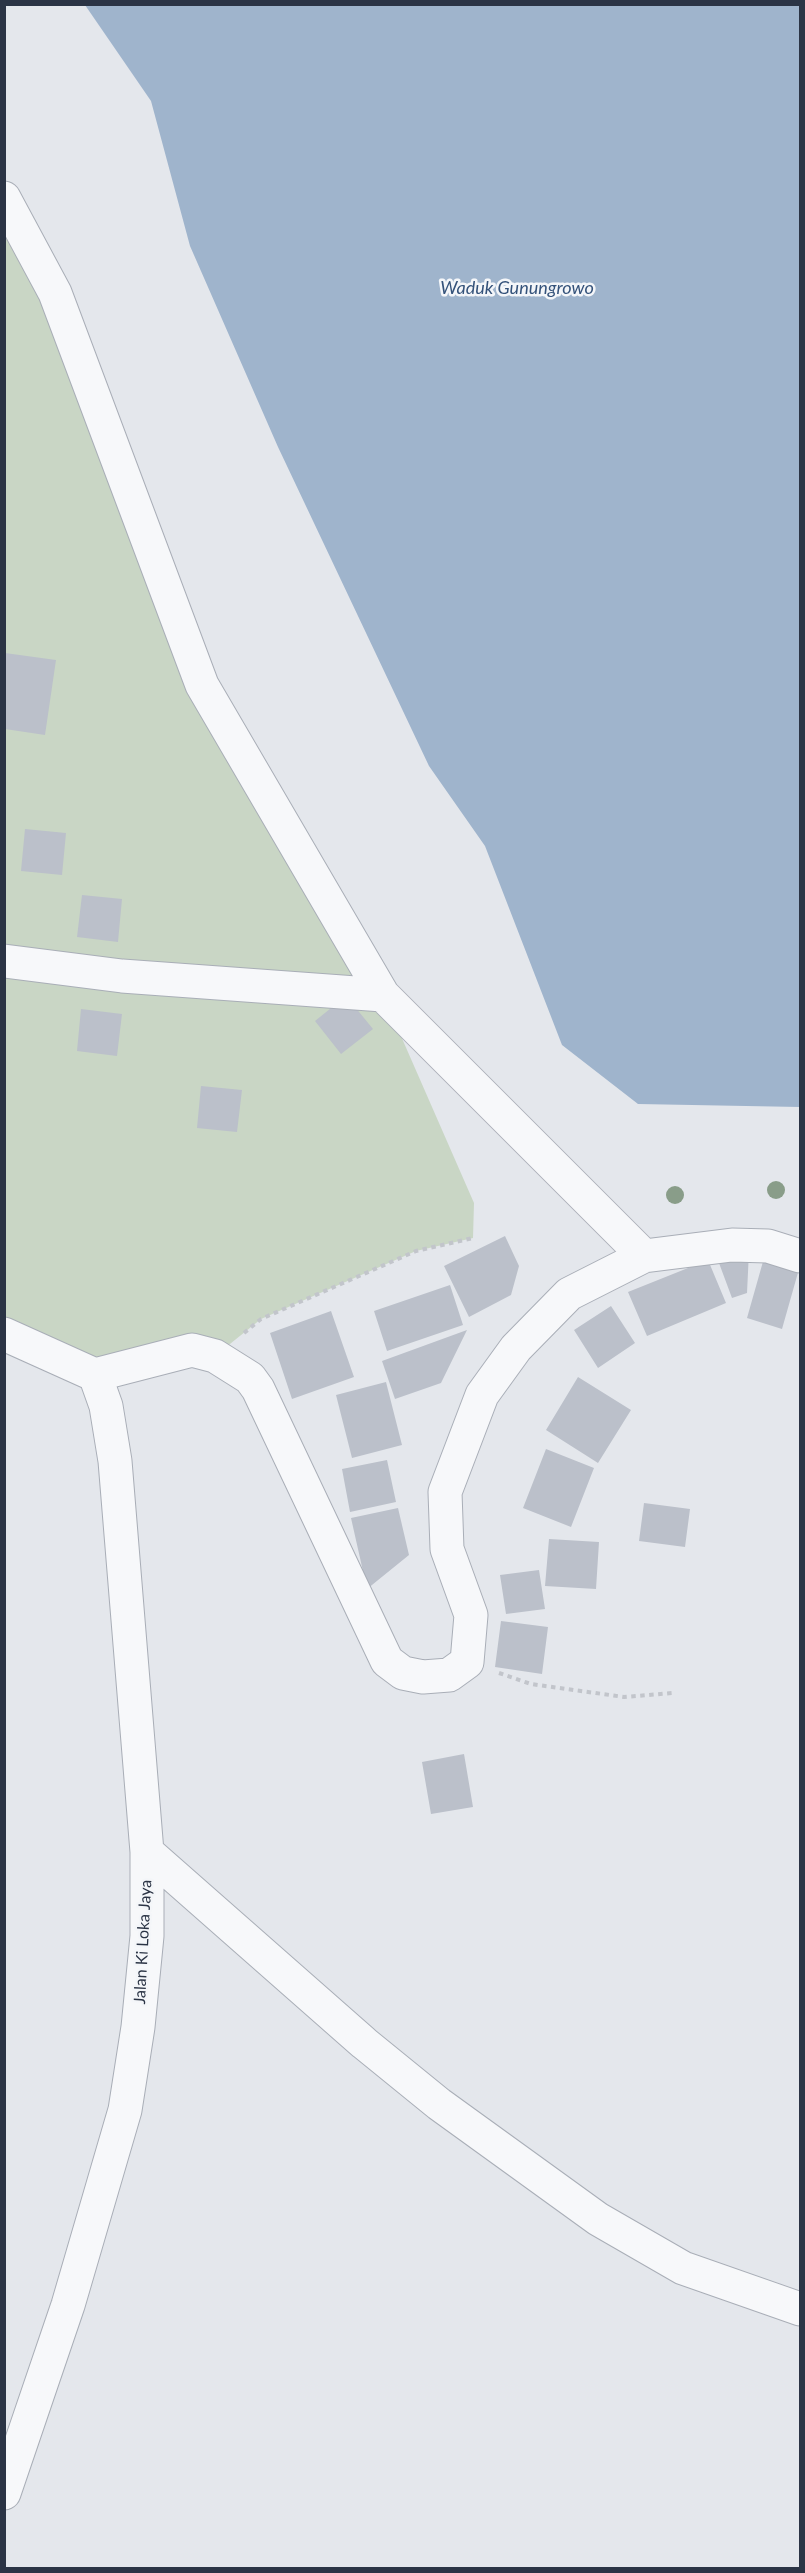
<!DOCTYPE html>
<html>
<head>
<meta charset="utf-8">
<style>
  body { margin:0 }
  #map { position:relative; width:805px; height:2573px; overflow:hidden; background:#e4e7ec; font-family:Lato,sans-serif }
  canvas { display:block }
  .frame { position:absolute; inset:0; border:6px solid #2b3445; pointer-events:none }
</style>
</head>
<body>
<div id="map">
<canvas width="805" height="2573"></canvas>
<div class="frame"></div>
</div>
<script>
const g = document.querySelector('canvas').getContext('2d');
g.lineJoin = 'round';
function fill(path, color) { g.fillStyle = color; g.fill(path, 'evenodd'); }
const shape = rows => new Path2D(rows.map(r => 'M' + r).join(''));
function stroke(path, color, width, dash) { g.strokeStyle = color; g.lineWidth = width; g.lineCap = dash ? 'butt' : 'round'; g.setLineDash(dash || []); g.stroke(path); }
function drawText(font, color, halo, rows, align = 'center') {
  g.font = font + ' Lato,sans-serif'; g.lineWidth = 5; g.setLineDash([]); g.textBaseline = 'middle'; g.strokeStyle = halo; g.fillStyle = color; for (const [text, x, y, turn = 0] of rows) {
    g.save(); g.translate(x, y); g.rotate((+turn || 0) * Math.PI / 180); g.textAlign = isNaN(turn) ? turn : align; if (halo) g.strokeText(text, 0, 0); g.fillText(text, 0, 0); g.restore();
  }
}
fill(shape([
  [4,198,202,685,383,995,474,1203,473,1238,416,1251,261,1319,215,1356,95,1375,5,1334]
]), '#c9d6c5');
fill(shape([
  [85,5,800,5,800,1107,638,1104,562,1045,485,846,429,766,278,447,190,246,151,101]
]), '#9fb4cc');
fill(shape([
  [5,653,56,660,45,735,5,729],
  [25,829,66,833,62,875,21,871],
  [82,895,122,899,118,942,77,937],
  [346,996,373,1029,341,1054,315,1021],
  [81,1009,122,1014,117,1056,77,1051],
  [201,1086,242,1090,237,1132,197,1128],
  [505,1236,519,1266,511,1295,469,1317,444,1266],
  [749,1251,747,1293,732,1298,716,1255],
  [764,1258,799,1269,782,1329,747,1318],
  [708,1260,726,1303,647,1336,628,1292],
  [450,1285,463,1325,387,1351,374,1311],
  [611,1306,635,1343,598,1368,574,1330],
  [331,1311,354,1377,292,1399,270,1333],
  [467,1330,441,1383,395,1399,382,1361],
  [578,1377,631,1410,598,1463,546,1430],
  [386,1382,402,1445,352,1458,336,1395],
  [546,1449,594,1468,571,1527,523,1508],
  [387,1460,396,1502,350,1512,342,1469],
  [644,1503,690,1509,685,1547,639,1541],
  [398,1508,409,1555,367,1589,351,1518],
  [549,1539,599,1542,596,1589,545,1586],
  [539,1570,545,1609,506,1614,500,1575],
  [501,1621,548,1627,542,1674,495,1667],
  [464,1754,473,1807,431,1814,422,1762]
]), '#bbc0ca');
const minor = shape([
  [4,198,55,293,202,685,383,995,644,1256],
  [4,961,122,976,383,995],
  [4,1334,95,1375],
  [95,1375,192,1350,215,1356,250,1378,258,1389,387,1661,403,1673,423,1677,449,1675,467,1662,471,1615,447,1549,445,1492,482,1395,516,1348,569,1294,644,1256,732,1245,768,1246,800,1256],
  [147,1852,364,2043,439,2104,598,2219,683,2268,800,2309],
  [4,2493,68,2305,125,2110,138,2027,147,1936,147,1852,115,1461,106,1406,95,1375]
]);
stroke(minor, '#a9aeb7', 35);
stroke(shape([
  [244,1333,261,1319,416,1251,473,1238],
  [499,1673,531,1684,624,1697,672,1693]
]), '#c2c5cb', 4, [4.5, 4.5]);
stroke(minor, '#f7f8fa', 33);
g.fillStyle = '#899d89';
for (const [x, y] of [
  [776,1190],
  [675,1195]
]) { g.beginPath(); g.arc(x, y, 9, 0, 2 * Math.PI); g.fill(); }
drawText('16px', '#2b3445', '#f4f6f9', [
  ["Jalan Ki Loka Jaya",143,1942,-87]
]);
drawText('italic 18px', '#34527a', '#f4f6f9', [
  ["Waduk Gunungrowo",517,288]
]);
</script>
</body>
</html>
